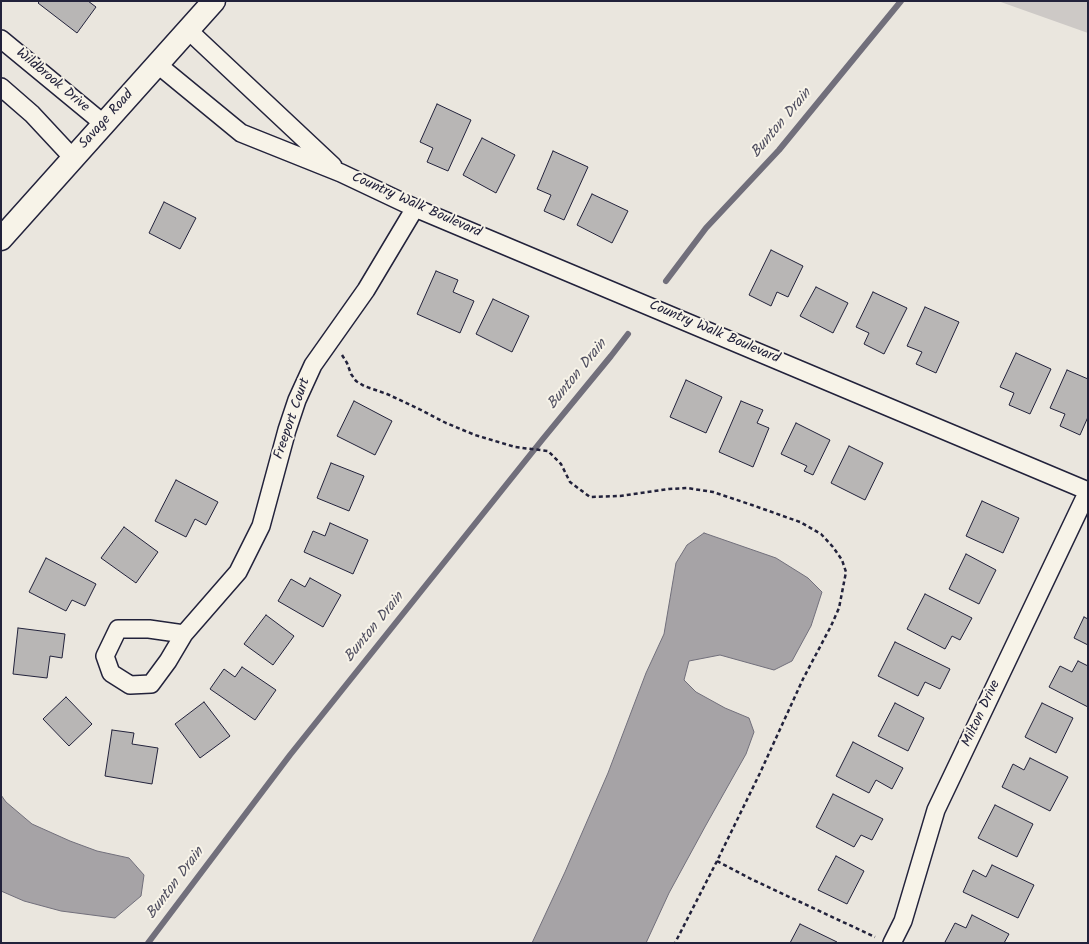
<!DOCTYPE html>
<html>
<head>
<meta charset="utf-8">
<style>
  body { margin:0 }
  #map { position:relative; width:1089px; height:944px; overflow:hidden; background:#eae6de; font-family:Kalam,sans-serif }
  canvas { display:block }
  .frame { position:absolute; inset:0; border:2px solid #22223b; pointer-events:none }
</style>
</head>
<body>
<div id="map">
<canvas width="1089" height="944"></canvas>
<div class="frame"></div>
</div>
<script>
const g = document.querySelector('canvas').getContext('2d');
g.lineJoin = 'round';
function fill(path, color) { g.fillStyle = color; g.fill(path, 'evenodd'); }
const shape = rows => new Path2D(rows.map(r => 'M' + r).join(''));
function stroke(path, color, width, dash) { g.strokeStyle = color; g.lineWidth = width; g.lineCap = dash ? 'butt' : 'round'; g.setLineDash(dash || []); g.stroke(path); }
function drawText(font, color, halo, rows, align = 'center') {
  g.font = font + ' Kalam,sans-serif'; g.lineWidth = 4; g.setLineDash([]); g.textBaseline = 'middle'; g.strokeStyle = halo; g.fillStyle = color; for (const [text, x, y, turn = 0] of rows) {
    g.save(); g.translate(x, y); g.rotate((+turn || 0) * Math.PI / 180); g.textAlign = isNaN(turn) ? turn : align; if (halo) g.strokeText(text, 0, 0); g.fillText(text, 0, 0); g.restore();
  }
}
fill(shape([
  [998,1,1088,1,1088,33]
]), '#cdc9c6');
const water = shape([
  [704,533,776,558,808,578,822,592,811,626,792,661,774,670,720,655,689,661,684,680,696,692,725,708,749,718,754,732,746,754,706,825,669,893,646,943,532,943,565,872,608,773,646,673,664,634,676,563,687,545,704,533],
  [1,795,6,802,32,824,70,841,97,851,129,858,144,875,141,896,115,918,61,911,24,901,1,891,1,795]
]);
fill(water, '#a6a3a6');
stroke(water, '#716f7b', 1);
stroke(shape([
  [666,281,706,228,779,150,901,1],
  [148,943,290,755,542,440,611,356,628,334]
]), '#716f7b', 6);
const building = shape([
  [40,1,88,1,96,7,77,33,38,3,40,1],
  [437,104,471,120,448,171,427,162,433,148,420,142,437,104],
  [482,138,515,155,496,193,463,175,482,138],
  [553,151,588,167,564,220,544,211,551,195,537,189,553,151],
  [592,194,628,211,612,243,577,225,592,194],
  [164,202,196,218,180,249,149,233,164,202],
  [771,250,803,266,788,297,777,292,771,306,749,295,771,250],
  [436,271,458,280,453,292,474,301,460,333,417,314,436,271],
  [816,287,848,303,833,333,800,316,816,287],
  [873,292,907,308,884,354,864,344,869,333,856,327,873,292],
  [493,299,529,316,512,352,476,334,493,299],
  [925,307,959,322,936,373,916,364,922,352,907,346,925,307],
  [1016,353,1051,369,1030,414,1009,405,1014,393,1000,387,1016,353],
  [1067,370,1088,379,1088,417,1080,435,1060,426,1065,414,1050,408,1067,370],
  [686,380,722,397,706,433,670,417,686,380],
  [354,401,392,421,375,455,337,436,354,401],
  [741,401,763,410,757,423,769,428,753,467,719,452,741,401],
  [796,423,830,440,813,475,804,471,807,466,781,454,796,423],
  [849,446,883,463,865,500,831,483,849,446],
  [331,463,364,476,349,511,317,498,331,463],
  [176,480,218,502,206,525,195,519,186,537,155,521,176,480],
  [982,501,1019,518,1003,553,966,536,982,501],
  [330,523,368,540,353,574,304,552,313,531,325,536,330,523],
  [124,527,158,552,136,583,101,558,124,527],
  [966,554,996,570,979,604,949,589,966,554],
  [46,558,96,584,85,606,72,600,66,611,29,592,46,558],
  [310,578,341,595,323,627,278,601,291,579,305,587,310,578],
  [925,594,972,618,960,640,952,636,945,649,907,629,925,594],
  [266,615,294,636,273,665,244,644,266,615],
  [1084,617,1088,619,1088,645,1074,638,1084,617],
  [18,628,65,634,62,658,50,656,47,678,13,674,18,628],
  [895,642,950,669,940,689,925,682,918,696,878,676,895,642],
  [1078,661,1088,666,1088,707,1049,687,1060,666,1072,672,1078,661],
  [242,667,276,690,255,720,210,689,224,669,235,677,242,667],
  [66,697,92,724,69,746,43,719,66,697],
  [204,702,230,736,200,758,175,724,204,702],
  [895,703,924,718,908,751,878,736,895,703],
  [1042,703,1073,718,1056,753,1025,737,1042,703],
  [112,730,134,733,132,744,158,748,152,784,105,776,112,730],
  [853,742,903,768,892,789,876,780,869,793,836,776,853,742],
  [1030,758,1068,777,1050,811,1002,787,1013,764,1024,770,1030,758],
  [833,794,883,819,872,840,861,835,854,847,816,827,833,794],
  [995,805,1033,824,1017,857,978,838,995,805],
  [836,856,864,871,847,904,818,890,836,856],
  [992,865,1034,885,1018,918,963,892,973,870,986,877,992,865],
  [972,915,1009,934,1004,943,947,943,945,942,955,923,966,928,972,915],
  [800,924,837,942,836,943,790,943,800,924]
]);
fill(building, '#b8b6b5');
stroke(building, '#22223b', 1);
const street = shape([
  [188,30,333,166],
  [1,39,104,124],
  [157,64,241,133,341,173,415,208,1088,491],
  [1,87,32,114,73,158],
  [184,634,168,661,151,684,130,685,111,673,105,656,118,629,149,629,184,634,238,572,261,526,287,430,297,400,313,365,366,290,415,208],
  [892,943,903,921,936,810,1088,491]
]);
const secondary = shape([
  [1,239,214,1]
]);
stroke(street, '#22223b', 20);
stroke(secondary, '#22223b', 25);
stroke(shape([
  [342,355,347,363,351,374,356,381,364,386,387,394,419,409,446,423,475,435,515,447,548,451,561,464,570,482,590,497,620,496,669,489,687,488,713,492,752,505,800,522,821,534,833,547,842,560,846,572,839,608,831,626,803,679,760,773,717,861,675,943],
  [717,861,751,879,875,937]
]), '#22223b', 2.5, [4, 3]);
stroke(street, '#f7f3e8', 17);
stroke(secondary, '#f7f3e8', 22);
drawText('14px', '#22223b', '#f7f3e8', [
  ["Wildbrook Drive",52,81,40],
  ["Savage Road",107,120,-48],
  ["Country Walk Boulevard",416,206,24],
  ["Country Walk Boulevard",714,333,23],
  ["Freeport Court",293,419,-71],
  ["Milton Drive",982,714,-65]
]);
drawText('italic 15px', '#504f60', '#f7f3e8', [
  ["Bunton Drain",782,124,-50],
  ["Bunton Drain",578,375,-51],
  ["Bunton Drain",375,628,-51],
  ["Bunton Drain",176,884,-53]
]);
</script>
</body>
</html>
